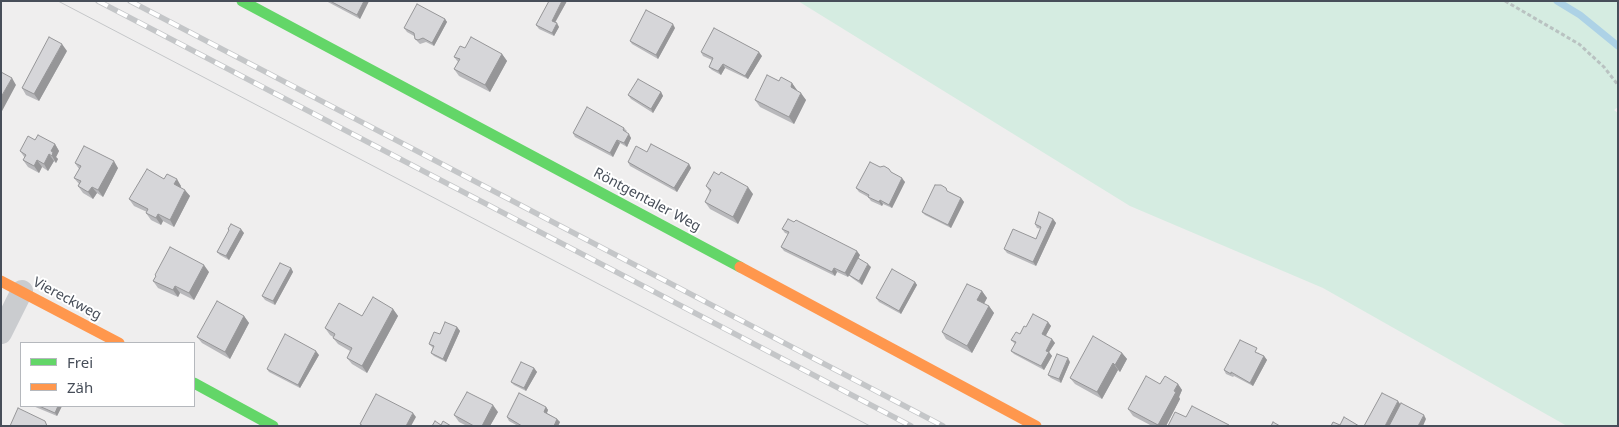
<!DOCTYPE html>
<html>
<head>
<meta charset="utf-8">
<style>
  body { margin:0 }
  #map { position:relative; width:1619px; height:427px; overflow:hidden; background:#efeeee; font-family:"Noto Sans",sans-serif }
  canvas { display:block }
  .frame { position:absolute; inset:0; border:2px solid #474e59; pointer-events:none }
  .legend { position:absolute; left:20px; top:342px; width:175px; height:65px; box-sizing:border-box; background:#fff; border:1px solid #b5b8bd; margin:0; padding:6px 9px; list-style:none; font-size:15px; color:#474e59 }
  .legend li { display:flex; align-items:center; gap:10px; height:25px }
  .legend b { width:25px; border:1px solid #b5b8bd }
</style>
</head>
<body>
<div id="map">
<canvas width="1619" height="427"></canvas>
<div class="frame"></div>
<ul class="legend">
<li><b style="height:6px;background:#63d668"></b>Frei</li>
<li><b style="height:6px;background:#ff974d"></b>Zäh</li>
</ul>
</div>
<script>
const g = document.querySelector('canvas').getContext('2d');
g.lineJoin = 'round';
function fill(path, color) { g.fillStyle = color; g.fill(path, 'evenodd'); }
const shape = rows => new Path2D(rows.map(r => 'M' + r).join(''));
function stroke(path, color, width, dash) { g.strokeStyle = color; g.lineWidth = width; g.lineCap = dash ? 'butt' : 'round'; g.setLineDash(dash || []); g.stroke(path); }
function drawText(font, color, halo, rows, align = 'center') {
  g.font = font + ' "Noto Sans",sans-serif'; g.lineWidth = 4; g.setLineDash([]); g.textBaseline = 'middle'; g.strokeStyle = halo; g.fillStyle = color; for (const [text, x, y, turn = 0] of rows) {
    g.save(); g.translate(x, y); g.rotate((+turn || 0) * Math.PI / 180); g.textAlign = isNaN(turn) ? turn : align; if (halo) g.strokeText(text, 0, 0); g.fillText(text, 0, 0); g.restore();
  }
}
fill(shape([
  [798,1,1618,1,1618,107,1614,110,1618,113,1618,426,1567,426,1323,288,1130,206]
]), '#d5ece1');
stroke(shape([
  [1557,1,1580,15,1618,46]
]), '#add2e6', 7);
stroke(shape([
  [1505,1,1579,44,1604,67,1618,85]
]), '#b9c2c1', 3, [4, 2.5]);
stroke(shape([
  [1,333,22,291]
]), '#cacccf', 22);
stroke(shape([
  [242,1,740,267],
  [194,383,273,426]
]), '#63d668', 11);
stroke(shape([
  [740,267,1036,426],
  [1,281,119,343]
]), '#ff974d', 11);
stroke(shape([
  [58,1,870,426]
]), '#c4c6c8', 1);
const rail = shape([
  [98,1,911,426],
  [130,1,943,426]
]);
stroke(rail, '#c4c6c8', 5.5);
stroke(rail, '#fff', 4, [11]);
fill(shape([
  [326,1,369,1,360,19],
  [549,1,567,1,555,23,559,27,554,36,539,29,536,25],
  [445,19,447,22,434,46,426,42,420,44,415,39,414,36,407,32,404,28],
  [675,28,658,59,632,44,630,41],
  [67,51,39,101,26,95,22,88],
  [701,52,762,56,748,79,725,68,721,75,712,70,709,67,712,60,703,56],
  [502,54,507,61,490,92,459,76,454,69,458,62,454,57],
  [779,81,792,83,797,91,806,100,794,124,760,107,755,100],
  [661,92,663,96,653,113,631,99,628,95],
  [624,128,627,131,626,132,631,138,627,147,620,143,613,157,575,137,573,133],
  [35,140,55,144,59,151,56,157,58,159,56,163,54,161,48,171,42,167,39,173,28,167,23,160,25,158,20,151],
  [647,152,689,164,691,168,677,192,630,166,628,162],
  [75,163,118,168,103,197,97,193,93,199,83,193,78,186,79,184,74,178,79,169],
  [892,173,905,182,892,208,883,204,882,206,871,201,868,197,859,192,856,188],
  [164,179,181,186,180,187,190,196,174,227,163,221,161,225,151,220,146,213,147,212,134,206,129,199],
  [706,186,753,194,738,224,710,209,705,202,710,192],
  [949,192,961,198,964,202,951,228,925,215,922,212],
  [1053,219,1056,223,1036,266,1007,253,1004,249,1036,239,1041,229,1037,228,1035,224],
  [228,229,244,233,229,260,220,255,217,252,229,231],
  [782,229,860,255,848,277,837,272,835,276,784,251,781,247,788,234,785,233],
  [871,267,862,285,852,278,849,275],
  [291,268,293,272,275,305,265,300,262,296],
  [209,272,194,300,180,293,178,297,158,288,153,281,156,276,155,275],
  [915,282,917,285,901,314,879,302,876,298],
  [982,291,987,298,984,304,989,306,994,313,972,353,946,339,942,332],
  [393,309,398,316,367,373,352,364,347,358,350,351,338,344,333,338,333,337,330,335,325,328,362,316],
  [244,316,249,323,230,359,202,343,197,337],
  [1048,322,1051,326,1046,335,1055,343,1049,352,1052,356,1044,370,1014,354,1011,351,1015,344,1011,340,1020,334],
  [457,327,460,331,446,362,434,356,431,353,433,348,429,344,440,334],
  [1259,352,1258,353,1264,356,1267,360,1253,386,1234,376,1233,377,1226,374,1224,370],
  [1122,353,1127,359,1120,372,1118,370,1102,399,1075,384,1070,378],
  [319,355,300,388,269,372,267,369],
  [1070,362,1061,383,1051,378,1048,375],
  [534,368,537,372,526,391,514,385,511,382],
  [1160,384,1178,384,1182,390,1179,397,1180,399,1166,426,1152,426,1133,416,1128,409],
  [33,406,62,406,57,416],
  [546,407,548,410,547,413,557,419,560,422,558,426,518,426,509,421,507,417],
  [498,412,490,426,467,426,459,422,454,415]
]), '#b8b8bb');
fill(shape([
  [364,1,369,1,360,19,357,15],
  [562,1,567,1,554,24,552,21],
  [445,19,447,22,434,46,432,43],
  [557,23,559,27,554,36,552,33],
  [673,24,675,28,658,59,656,55],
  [62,44,67,51,39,101,34,94],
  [759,52,762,56,748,79,745,76],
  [502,54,507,61,490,92,485,85],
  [723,64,725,68,721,75,718,71],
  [12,78,16,85,1,113,1,97],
  [792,83,797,90,795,94,791,87],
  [661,92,663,96,653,113,651,109],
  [801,93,806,100,794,124,789,117],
  [629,134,631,138,627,147,624,143],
  [617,140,620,143,613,157,610,153],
  [55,144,59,151,56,157,58,159,56,163,52,156,51,151],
  [49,154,54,161,48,171,44,164],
  [37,160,42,167,39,173,34,166],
  [114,161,118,168,103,197,98,190],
  [689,164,691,168,677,192,674,188],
  [902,178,905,182,892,208,889,205],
  [177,179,181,186,179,191,174,184],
  [92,187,97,193,93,199,88,192],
  [748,187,753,194,738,224,733,217],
  [185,190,190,196,174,227,170,220],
  [961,198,964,202,951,228,948,225],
  [880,200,883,204,882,206,879,202],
  [158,214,163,221,161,225,156,218],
  [1053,219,1056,223,1036,266,1033,262],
  [241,229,244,233,229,260,226,256],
  [857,251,860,255,848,277,845,273],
  [868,264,871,267,862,285,859,281],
  [204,265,209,272,194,300,189,293],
  [291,268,293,272,275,305,273,301],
  [834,268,837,272,835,276,832,272],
  [915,282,917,285,901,314,899,311],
  [175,286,180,293,178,297,173,290],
  [982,291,987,298,982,307,977,300],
  [989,306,994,313,972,353,967,346],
  [393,309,398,316,367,373,362,366],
  [244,316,249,323,230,359,225,352],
  [1048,322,1051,326,1045,337,1042,334],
  [457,327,460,331,446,362,443,359],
  [1052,339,1055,343,1049,352,1052,356,1044,370,1041,366,1046,351],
  [316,351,319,355,300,388,298,385],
  [1122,353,1127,359,1120,372,1115,365],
  [1264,356,1267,360,1253,386,1250,383],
  [1068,358,1070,362,1061,383,1059,379],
  [1113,363,1118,370,1102,399,1097,392],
  [534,368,537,372,526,391,524,388],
  [1178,384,1182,390,1179,397,1180,399,1166,426,1159,426,1158,425],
  [1398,401,1403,408,1394,426,1385,426],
  [493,405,498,412,490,426,482,426],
  [58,406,62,406,57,416,55,413],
  [546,407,548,410,546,415,544,412],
  [413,413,416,417,411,426,406,426],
  [1424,415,1426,419,1423,426,1418,426],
  [557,419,560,422,558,426,554,426]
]), '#969698');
const building = shape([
  [330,1,364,1,357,15,330,1],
  [549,1,562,1,552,21,557,23,552,33,536,25,549,1],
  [417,4,445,19,432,43,423,38,418,40,415,39,414,33,404,28,417,4],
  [646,10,673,24,656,55,630,41,646,10],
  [714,28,759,52,745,76,723,64,718,71,709,67,713,58,701,52,714,28],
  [49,37,62,44,34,94,22,88,49,37],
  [471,37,502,54,485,85,454,69,460,59,454,57,460,46,465,48,471,37],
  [1,72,12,78,1,97,1,72],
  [767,75,779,81,781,77,792,83,791,87,801,93,789,117,755,100,767,75],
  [638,79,661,92,651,109,628,95,638,79],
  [587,107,624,128,623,130,629,134,624,143,617,140,610,153,573,133,587,107],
  [38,135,55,144,51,151,53,152,52,156,49,154,44,164,37,160,34,166,23,160,26,155,20,151,28,136,35,140,38,135],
  [651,144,689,164,674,188,628,162,636,146,647,152,651,144],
  [84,146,114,161,98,190,92,187,88,192,78,186,81,181,74,178,81,166,75,163,84,146],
  [870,162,880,167,884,166,889,169,891,172,902,178,889,205,880,200,879,202,868,197,869,195,856,188,870,162],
  [147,169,164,179,167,174,177,179,174,184,185,190,170,220,158,214,156,218,146,213,148,209,129,199,147,169],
  [714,172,719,175,721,172,748,187,733,217,705,202,711,190,706,186,714,172],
  [935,185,941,185,946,188,947,191,961,198,948,225,922,212,935,185],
  [1039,212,1053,219,1033,262,1004,249,1013,229,1036,239,1041,227,1035,224,1039,212],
  [788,219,794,222,796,220,857,251,845,273,834,268,832,272,781,247,789,232,782,229,788,219],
  [231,224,241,229,226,256,217,252,229,230,228,229,231,224],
  [170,247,204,265,189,293,175,286,173,290,153,281,156,276,155,275,170,247],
  [858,258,868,264,859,281,849,275,858,258],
  [280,263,291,268,273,301,262,296,280,263],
  [892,269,915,282,899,311,876,298,892,269],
  [967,284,982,291,977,300,989,306,967,346,942,332,967,284],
  [373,297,393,309,362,366,347,358,352,348,333,338,335,334,325,328,339,303,362,316,373,297],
  [217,301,244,316,225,352,197,337,217,301],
  [1033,314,1048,322,1042,334,1052,339,1046,351,1049,352,1041,366,1011,351,1016,342,1011,340,1016,332,1020,334,1024,326,1026,327,1033,314],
  [445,322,457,327,443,359,431,353,434,346,429,344,434,332,440,334,445,322],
  [285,334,316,351,298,385,267,369,285,334],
  [1093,336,1122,353,1115,365,1113,363,1097,392,1070,378,1093,336],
  [1240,340,1257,348,1255,352,1264,356,1250,383,1231,372,1231,374,1224,370,1240,340],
  [1057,354,1068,358,1059,379,1048,375,1057,354],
  [521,362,534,368,524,388,511,382,521,362],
  [1146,376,1160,384,1165,376,1178,384,1174,391,1176,392,1158,425,1128,409,1146,376],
  [467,392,493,405,482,426,474,426,454,415,467,392],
  [519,393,546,407,544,412,557,419,554,426,522,426,507,417,519,393],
  [1382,393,1398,401,1385,426,1364,426,1382,393],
  [376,394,413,413,406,426,363,426,360,424,376,394],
  [1401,403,1424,415,1418,426,1389,426,1401,403],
  [39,406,58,406,55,413,39,406],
  [1192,406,1229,425,1229,426,1168,426,1175,412,1186,417,1192,406],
  [18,408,45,421,47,426,10,426,18,408],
  [1344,417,1359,426,1331,426,1333,422,1340,425,1344,417],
  [435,421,441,425,443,421,451,426,432,426,435,421],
  [1273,422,1280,426,1271,426,1273,422]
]);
fill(building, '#d6d6d9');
stroke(building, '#969698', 1);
drawText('14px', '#474e59', '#fff', [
  ["Röntgentaler Weg",647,200,28],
  ["Viereckweg",67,299,28]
]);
</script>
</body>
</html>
